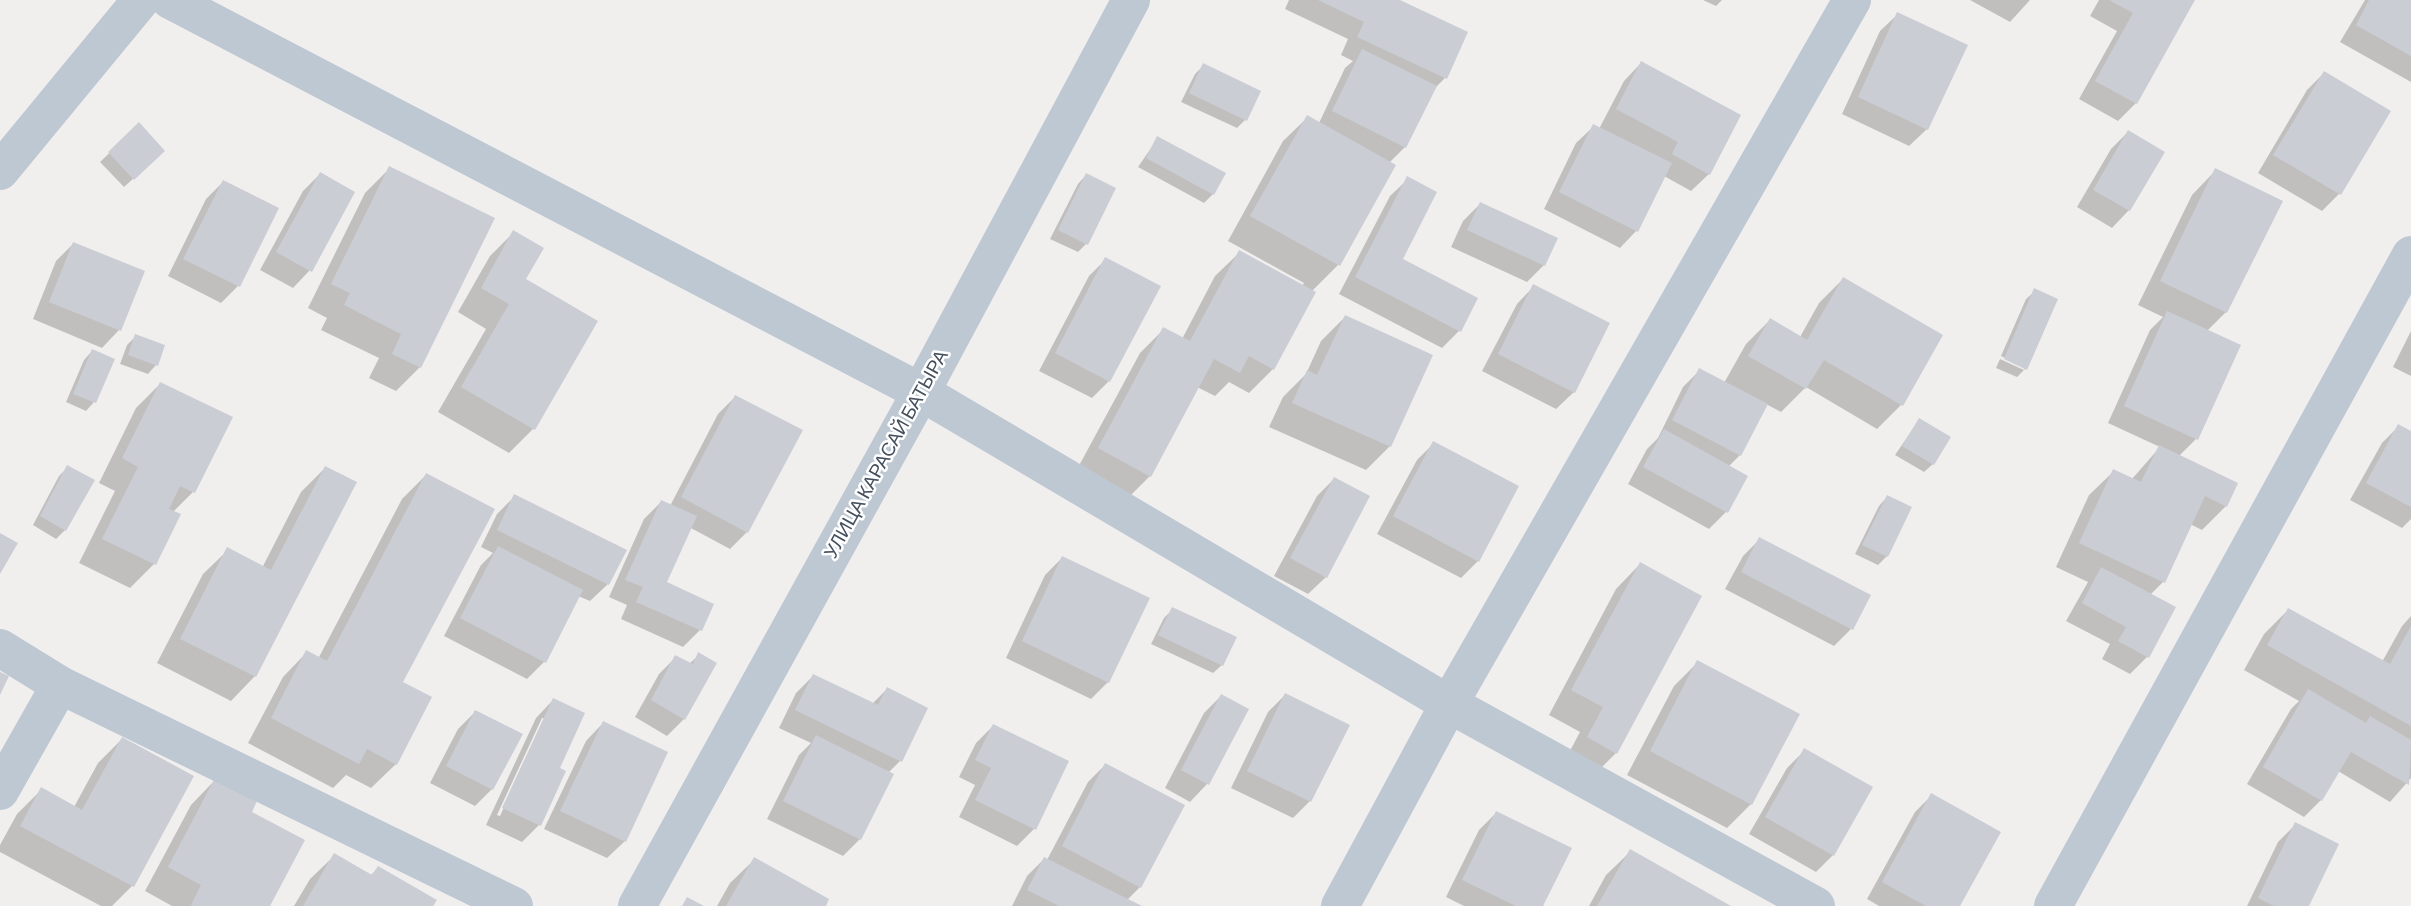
<!DOCTYPE html>
<html>
<head>
<meta charset="utf-8">
<style>
  body { margin:0 }
  canvas { display:block; background:#f1eeee }
</style>
</head>
<body>
<canvas width="2411" height="906"></canvas>
<script>
const g = document.querySelector('canvas').getContext('2d');
g.lineJoin = 'round';
function fill(path, color) { g.fillStyle = color; g.fill(path, 'evenodd'); }
const shape = rows => new Path2D(rows.map(r => 'M' + r).join(''));
function stroke(path, color, width, dash) { g.strokeStyle = color; g.lineWidth = width; g.lineCap = dash ? 'butt' : 'round'; g.setLineDash(dash || []); g.stroke(path); }
function drawText(font, color, halo, rows, align = 'center') {
  g.font = font + ' Barlow,sans-serif'; g.lineWidth = 5; g.setLineDash([]); g.textBaseline = 'middle'; g.strokeStyle = halo; g.fillStyle = color; for (const [text, x, y, turn = 0] of rows) {
    g.save(); g.translate(x, y); g.rotate((+turn || 0) * Math.PI / 180); g.textAlign = isNaN(turn) ? turn : align; if (halo) g.strokeText(text, 0, 0); g.fillText(text, 0, 0); g.restore();
  }
}
fill(shape([
  [1289,0,1396,0,1445,78,1433,90,1405,147,1389,163,1338,265,1312,291,1273,369,1249,393,1229,382,1215,396,1197,387,1150,476,1126,500,1075,473,1140,353,1164,329,1182,339,1215,276,1240,252,1302,286,1304,283,1228,241,1283,141,1308,117,1319,123,1345,68,1353,61,1341,55,1348,39,1285,9],
  [1703,0,1722,0,1716,6],
  [1970,0,2030,0,2010,22],
  [2099,0,2193,0,2136,103,2118,121,2079,99,2117,31,2090,16],
  [2365,0,2411,0,2411,82,2340,42],
  [1898,14,1927,129,1909,146,1842,114,1880,31],
  [1641,63,1709,174,1691,191,1664,176,1637,230,1620,248,1544,209,1576,143,1594,126,1599,129,1624,81],
  [1204,65,1245,120,1237,128,1181,102,1195,74],
  [2324,73,2389,112,2339,194,2322,211,2258,173,2307,90],
  [139,125,155,159,124,187,100,162],
  [2128,132,2163,152,2129,210,2112,228,2077,207,2111,149],
  [1158,138,1213,194,1204,203,1138,167],
  [389,169,420,367,396,391,369,378,379,358,321,330,327,318,308,308,365,193],
  [2216,170,2226,312,2207,331,2196,439,2178,457,2226,506,2202,530,2190,524,2163,582,2150,595,2147,657,2130,674,2102,659,2110,644,2066,621,2088,582,2056,567,2089,495,2114,471,2132,479,2160,447,2108,423,2150,330,2163,317,2138,305,2192,195],
  [320,174,310,270,293,288,260,270,303,191],
  [1086,175,1086,244,1078,252,1050,239,1078,184],
  [1408,179,1400,259,1476,299,1459,331,1442,348,1339,294,1390,196],
  [223,182,238,286,221,303,168,276,206,199],
  [1480,204,1544,265,1527,282,1451,247,1463,221],
  [514,232,524,280,595,321,533,429,509,453,438,412,486,329,458,312,490,256],
  [73,244,143,272,119,330,102,348,33,319,56,261],
  [1106,259,1109,381,1092,398,1039,371,1089,276],
  [1843,279,1901,405,1877,429,1806,387,1781,412,1766,404,1740,455,1728,467,1726,512,1709,529,1628,484,1647,449,1658,438,1683,387,1700,370,1724,383,1746,344,1770,320,1800,337,1819,303],
  [1534,286,1574,392,1556,409,1482,371,1517,304],
  [2035,291,2025,369,2024,370,2024,366,2001,356,2026,299],
  [1345,317,1390,446,1366,470,1269,427,1283,397,1306,374,1321,341],
  [2411,331,2411,376,2393,367],
  [136,336,156,365,148,374,120,364,127,345],
  [92,351,94,402,86,411,66,402,84,360],
  [2000,359,2024,370,2017,377,1996,368],
  [160,384,193,492,173,512,154,564,130,588,79,563,115,491,99,483,136,408],
  [735,397,747,532,730,549,689,527,664,583,700,630,683,647,621,619,627,605,609,597,644,519,661,502,670,506,718,414],
  [1919,420,1933,464,1924,472,1895,455],
  [2399,426,2411,433,2411,519,2402,528,2350,500,2382,443],
  [1434,443,1478,561,1461,578,1377,534,1417,460],
  [68,467,65,530,56,539,33,525,59,476],
  [325,468,255,676,231,701,157,663,203,574,228,550,262,568,301,492],
  [426,475,401,683,396,764,371,788,346,775,333,788,248,743,283,677,307,652,318,659,402,499],
  [1334,479,1326,577,1308,594,1274,576,1317,496],
  [515,496,608,584,590,601,578,596,544,662,527,679,444,636,481,565,493,553,481,547,497,514],
  [1887,497,1887,556,1878,565,1855,554,1879,506],
  [1760,539,1851,629,1834,646,1725,589,1743,556],
  [1062,558,1108,682,1091,699,1006,658,1045,575],
  [1640,564,1616,753,1592,777,1564,762,1580,732,1549,715,1616,589],
  [1172,610,1222,665,1213,673,1151,644,1164,618],
  [2288,610,2382,662,2402,626,2411,616,2411,778,2390,802,2338,771,2321,800,2304,817,2247,784,2291,709,2299,701,2244,670,2264,634],
  [699,655,684,719,667,736,635,717,659,674,676,657,689,664],
  [1698,662,1751,804,1727,828,1627,775,1674,686],
  [813,676,872,704,887,689,900,761,888,773,860,839,843,856,767,819,799,755,811,743,779,728,796,693],
  [1285,695,1310,801,1293,818,1231,788,1268,712],
  [1221,696,1247,710,1207,784,1190,802,1165,788,1204,713],
  [553,700,558,769,539,825,522,842,486,825,536,718],
  [542,718,545,718,500,816,497,815],
  [475,712,492,789,475,806,430,783,458,729],
  [603,723,625,841,607,858,544,829,586,741],
  [993,726,1034,829,1017,846,959,817,975,785,959,777,976,743],
  [122,739,132,886,112,906,101,906,0,852,0,845,17,814,41,790,74,807,98,763],
  [1804,751,1833,855,1816,872,1749,834,1787,768],
  [1105,765,1140,887,1127,900,1138,906,1012,906,1027,876,1044,859,1047,860,1088,782],
  [215,780,249,812,268,906,172,906,145,891,191,805],
  [1932,795,1958,906,1879,906,1867,899,1915,812],
  [1496,813,1541,906,1464,906,1446,897,1479,830],
  [2295,825,2307,906,2247,906,2278,842],
  [1631,851,1727,906,1589,906,1606,875],
  [335,855,370,876,378,868,431,906,294,906,310,879],
  [755,859,824,906,717,906,730,883]
]), '#0003');
fill(shape([
  [1318,0,1400,0,1468,32,1447,79,1357,37,1364,22],
  [2109,0,2195,0,2137,104,2095,81,2133,13],
  [2369,0,2411,0,2411,56,2356,25],
  [1897,12,1968,45,1928,130,1858,97],
  [1362,49,1437,86,1406,148,1332,111],
  [1641,61,1741,115,1710,175,1672,154,1678,142,1616,109],
  [1203,63,1261,91,1247,121,1189,93],
  [2324,71,2391,111,2341,195,2273,155],
  [1307,115,1396,165,1340,266,1250,216],
  [139,122,165,151,134,180,108,152],
  [1593,124,1672,163,1638,232,1559,192],
  [2128,130,2165,152,2130,211,2093,190],
  [1157,136,1226,173,1214,195,1146,158],
  [389,166,495,218,421,368,392,354,401,334,344,305,350,293,331,284],
  [2215,168,2283,201,2227,313,2160,281],
  [320,172,355,192,312,272,276,252],
  [1086,173,1116,188,1088,245,1058,230],
  [1407,176,1437,192,1403,259,1478,298,1461,332,1355,277],
  [223,180,279,208,240,287,183,259],
  [1480,202,1558,238,1545,266,1467,230],
  [513,230,544,248,526,279,598,321,535,430,461,387,509,304,481,288],
  [73,242,145,271,121,331,49,302],
  [1239,250,1316,292,1274,370,1249,356,1240,373,1214,359,1151,477,1098,448,1163,327,1190,341],
  [1105,257,1161,286,1110,382,1055,353],
  [1843,277,1943,335,1903,406,1824,360,1806,389,1748,356,1770,318,1807,340],
  [1533,284,1610,323,1575,393,1498,354],
  [2034,288,2058,299,2027,370,2004,359],
  [2167,311,2241,345,2198,440,2124,406],
  [1345,315,1433,355,1391,447,1292,403,1307,370,1317,375],
  [135,334,165,345,158,366,128,355],
  [92,349,115,359,96,403,73,394],
  [1699,368,1768,404,1741,456,1672,420],
  [160,382,233,417,195,493,180,486,169,509,181,514,156,565,102,539,138,467,122,458],
  [735,395,803,430,748,533,681,497],
  [1919,418,1951,437,1934,465,1902,446],
  [2398,424,2411,431,2411,507,2366,483],
  [1664,429,1748,476,1728,513,1643,467],
  [1433,441,1519,486,1479,562,1393,516],
  [2159,445,2238,483,2227,507,2205,496,2165,583,2079,543,2113,469,2141,482],
  [67,465,95,480,66,531,40,516],
  [325,466,357,482,256,677,180,639,227,547,271,570],
  [426,473,495,509,403,682,432,697,397,765,367,749,359,764,271,718,306,650,327,661],
  [1334,477,1370,496,1327,578,1290,558],
  [514,494,627,550,609,585,497,530],
  [1887,495,1912,507,1888,557,1862,545],
  [661,500,697,516,667,582,714,604,702,631,636,602,643,587,625,580],
  [0,533,18,543,0,574],
  [1759,537,1871,595,1853,630,1741,572],
  [498,546,583,590,546,663,460,618],
  [1062,556,1150,598,1109,683,1022,641],
  [1640,562,1702,596,1617,754,1587,737,1603,707,1571,690],
  [2101,567,2176,607,2149,658,2118,641,2126,627,2082,603],
  [1172,607,1237,637,1223,666,1158,635],
  [2288,608,2390,664,2411,626,2411,726,2267,645],
  [698,652,717,663,685,720,651,700,675,655,693,664],
  [1697,660,1800,714,1752,805,1650,751],
  [0,672,9,676,0,695],
  [813,674,878,705,887,687,928,708,902,762,795,710],
  [2308,689,2366,723,2370,716,2411,740,2409,785,2351,752,2322,801,2263,767],
  [1285,693,1350,725,1311,802,1247,771],
  [1221,694,1249,709,1209,785,1181,770],
  [553,698,585,713,560,768,566,771,541,826,502,808],
  [475,710,523,734,493,790,446,766],
  [603,721,668,752,626,842,560,811],
  [993,724,1069,761,1036,830,975,800,991,768,975,760],
  [816,735,894,774,861,840,783,801],
  [122,737,194,776,134,887,20,826,41,787,82,810],
  [1804,748,1873,787,1834,856,1765,817],
  [1105,763,1185,805,1141,888,1062,846],
  [215,778,257,801,252,812,305,840,270,906,193,906,191,905,201,885,168,867],
  [1931,793,2001,832,1960,906,1926,906,1882,882],
  [1496,811,1572,848,1543,906,1516,906,1462,880],
  [2295,822,2339,844,2309,906,2274,906,2258,898],
  [1630,849,1731,906,1597,906],
  [334,853,372,875,378,866,437,900,433,906,303,906],
  [754,857,829,899,826,906,726,906],
  [1044,857,1142,906,1059,906,1027,890],
  [687,897,704,906,682,906]
]), '#cacdd4');
stroke(shape([
  [170,0,921,392,1449,704,1816,906],
  [0,171,141,0],
  [0,648,60,685,514,906],
  [0,791,60,685],
  [637,906,921,392,1131,0],
  [1340,906,1449,704,1852,0],
  [2053,906,2411,255]
]), '#bdc8d2', 38);
drawText('19px', '#45505e', '#fff', [
  ["УЛИЦА КАРАСАЙ БАТЫРА",886,454,-61]
]);
</script>
</body>
</html>
